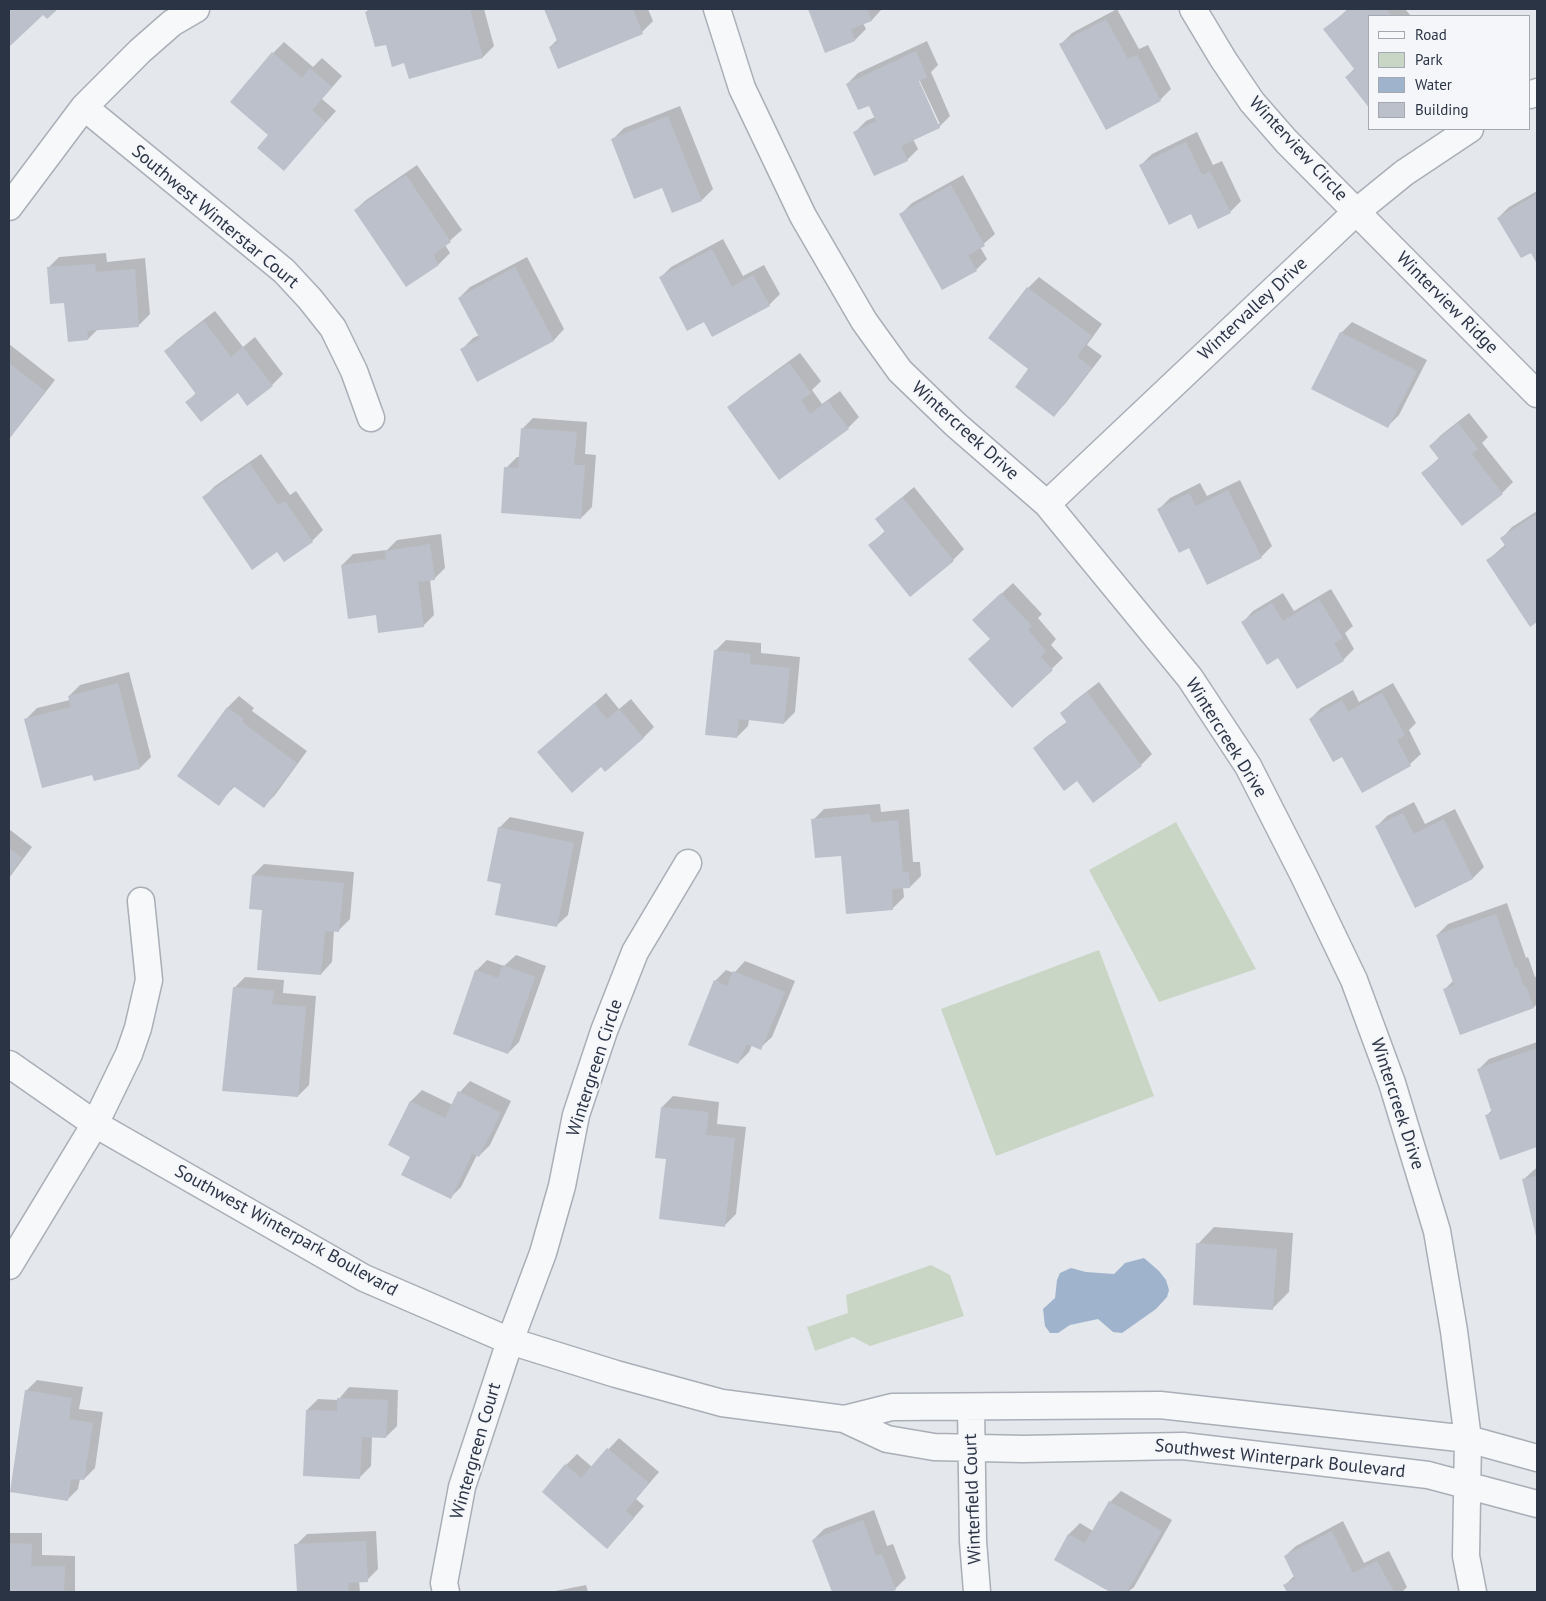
<!DOCTYPE html>
<html>
<head>
<meta charset="utf-8">
<style>
  body { margin:0 }
  #map { position:relative; width:1546px; height:1601px; overflow:hidden; background:#e4e7ec; font-family:"PT Sans",sans-serif }
  canvas { display:block }
  .frame { position:absolute; inset:0; border:10px solid #2b3445; pointer-events:none }
  .legend { position:absolute; left:1368px; top:15px; width:162px; height:115px; box-sizing:border-box; background:#f4f6f9; border:1px solid #a4a8b1; margin:0; padding:6px 9px; list-style:none; font-size:15px; color:#2b3445 }
  .legend li { display:flex; align-items:center; gap:10px; height:25px }
  .legend b { width:25px; border:1px solid #a4a8b1 }
</style>
</head>
<body>
<div id="map">
<canvas width="1546" height="1601"></canvas>
<div class="frame"></div>
<ul class="legend">
<li><b style="height:6px;background:#f7f8fa"></b>Road</li>
<li><b style="height:14px;background:#c9d6c5"></b>Park</li>
<li><b style="height:14px;background:#9fb4cc"></b>Water</li>
<li><b style="height:14px;background:#bbc0ca"></b>Building</li>
</ul>
</div>
<script>
const g = document.querySelector('canvas').getContext('2d');
g.lineJoin = 'round';
function fill(path, color) { g.fillStyle = color; g.fill(path, 'evenodd'); }
const shape = rows => new Path2D(rows.map(r => 'M' + r).join(''));
function stroke(path, color, width, dash) { g.strokeStyle = color; g.lineWidth = width; g.lineCap = dash ? 'butt' : 'round'; g.setLineDash(dash || []); g.stroke(path); }
function drawText(font, color, halo, rows, align = 'center') {
  g.font = font + ' "PT Sans",sans-serif'; g.lineWidth = 4; g.setLineDash([]); g.textBaseline = 'middle'; g.strokeStyle = halo; g.fillStyle = color; for (const [text, x, y, turn = 0] of rows) {
    g.save(); g.translate(x, y); g.rotate((+turn || 0) * Math.PI / 180); g.textAlign = isNaN(turn) ? turn : align; if (halo) g.strokeText(text, 0, 0); g.fillText(text, 0, 0); g.restore();
  }
}
fill(shape([
  [1176,822,1256,969,1159,1002,1089,870],
  [1099,950,1154,1096,996,1156,941,1009],
  [931,1265,950,1275,964,1316,870,1346,853,1337,815,1351,807,1327,848,1313,846,1295]
]), '#c9d6c5');
fill(shape([
  [1144,1258,1159,1271,1166,1280,1169,1290,1167,1297,1156,1309,1122,1333,1113,1332,1098,1319,1070,1325,1058,1333,1050,1333,1045,1326,1043,1309,1055,1298,1057,1280,1060,1273,1071,1268,1086,1272,1114,1274,1125,1263]
]), '#9fb4cc');
fill(shape([
  [9,9,56,9,47,17,43,13,9,46],
  [369,9,484,9,494,46,483,57,409,77,405,62,386,43,366,12],
  [545,9,648,9,653,21,642,32,550,47,558,39],
  [810,9,882,9,872,20,863,23,866,29,855,40,825,51],
  [1117,9,1139,49,1148,45,1171,89,1160,100,1106,129,1061,44,1072,33],
  [1348,9,1405,9,1411,16,1370,16,1370,107,1346,77,1355,68,1325,29],
  [927,41,938,65,931,72,950,116,939,127,913,139,918,149,907,160,855,132,866,121,875,117,869,104,847,84,858,73],
  [917,75,940,124,937,124,915,76],
  [284,42,313,67,322,58,342,76,322,99,336,111,284,169,270,135,273,53],
  [680,106,713,189,702,200,663,186,613,139,624,128],
  [1197,132,1213,165,1222,161,1241,201,1230,212,1191,213,1141,165,1152,154],
  [417,165,462,230,445,245,450,253,439,264,406,285,355,210,366,200],
  [963,175,995,234,980,247,987,259,976,270,901,214,912,203],
  [1537,191,1537,262,1531,251,1498,218,1509,207],
  [723,239,743,276,764,265,780,294,769,305,704,321,660,278,671,267],
  [106,253,107,262,145,258,150,314,139,325,98,329,88,339,48,268,59,257],
  [527,257,564,329,554,340,478,380,462,349,473,338,479,335,459,298,470,287],
  [1039,277,1102,324,1087,345,1102,356,1065,404,1054,415,1030,369,990,338,1028,288],
  [215,311,243,347,255,337,283,374,272,385,187,402,197,392,166,351,177,340],
  [1352,322,1427,360,1399,415,1388,426,1341,333],
  [9,344,55,380,9,439],
  [800,353,821,381,812,390,822,404,840,391,859,417,848,428,729,407,740,397],
  [1469,413,1488,437,1482,443,1513,482,1502,493,1423,473,1439,458,1430,446,1441,435],
  [533,418,587,422,585,454,596,455,592,507,581,518,506,468,517,457,520,457,522,429],
  [261,454,290,495,296,491,323,530,312,541,278,550,204,497,215,486],
  [1240,480,1272,546,1261,557,1189,546,1159,509,1170,498,1200,483,1207,496],
  [914,487,964,549,953,560,910,595,870,545,886,530,877,519],
  [1537,511,1537,621,1530,626,1488,560,1506,544,1502,538,1512,527],
  [441,534,445,568,434,579,430,579,434,615,423,626,377,614,342,565,353,554,387,550,397,540],
  [1013,583,1042,614,1038,618,1056,639,1051,645,1063,658,1013,706,991,638,985,609],
  [1331,589,1353,626,1345,633,1354,649,1343,660,1243,622,1253,611,1283,593,1294,611],
  [726,640,761,643,761,653,800,657,795,712,784,723,749,719,748,726,737,737,715,651],
  [129,672,151,757,140,768,26,719,37,708,70,700,69,696,80,685],
  [1099,682,1152,754,1141,765,1077,779,1034,748,1045,738,1068,721,1062,713,1073,702],
  [1393,683,1416,723,1409,730,1421,754,1410,764,1343,755,1310,719,1321,708,1353,690,1359,702],
  [606,693,619,709,631,699,654,727,643,738,601,765,539,752],
  [239,696,254,708,252,711,307,751,275,795,264,806,235,786,218,804,178,776,228,707],
  [1414,802,1425,824,1455,809,1484,867,1473,878,1416,907,1376,827,1387,816],
  [880,804,881,812,909,809,913,862,920,862,921,876,910,887,903,887,904,897,893,908,842,855,813,820,824,809],
  [510,817,584,832,568,915,556,926,499,828],
  [9,829,32,847,9,878],
  [264,864,354,872,350,919,339,930,334,930,332,962,321,974,263,909,253,875],
  [1507,903,1526,958,1528,957,1535,977,1537,976,1537,1004,1534,1007,1445,989,1454,980,1437,935,1448,924],
  [516,955,546,966,519,1042,508,1053,476,971,487,960,504,966],
  [745,961,795,981,772,1037,760,1048,752,1045,749,1052,738,1063,715,981,726,970,734,973],
  [245,977,284,980,283,993,316,996,309,1085,298,1096,234,988],
  [1537,1042,1537,1145,1501,1158,1486,1116,1492,1110,1478,1070,1489,1059],
  [470,1081,511,1101,490,1145,479,1156,477,1155,461,1187,450,1198,412,1156,390,1145,411,1101,422,1090,453,1105,460,1092],
  [673,1096,719,1102,717,1124,746,1127,736,1214,725,1225,667,1158,662,1107],
  [1537,1168,1537,1238,1523,1180,1535,1169],
  [1214,1227,1293,1233,1289,1292,1272,1309,1198,1244],
  [37,1380,83,1387,79,1409,103,1412,95,1468,84,1479,80,1479,78,1489,67,1500,26,1391],
  [349,1387,398,1390,397,1426,386,1437,372,1436,371,1466,360,1477,307,1410,318,1399,338,1400],
  [619,1438,659,1472,636,1499,644,1506,618,1536,566,1465,577,1454,592,1467],
  [1121,1491,1172,1520,1134,1587,1128,1592,1113,1592,1055,1559,1069,1534,1080,1523,1093,1531,1110,1502],
  [874,1510,887,1546,893,1544,906,1578,895,1589,886,1592,859,1592,858,1591,833,1592,813,1540,824,1529],
  [1343,1521,1364,1563,1389,1551,1407,1587,1402,1592,1288,1592,1285,1585,1295,1575,1285,1556,1296,1546],
  [376,1531,378,1569,367,1580,359,1581,360,1592,298,1592,296,1545,307,1534],
  [9,1533,42,1533,42,1555,75,1556,75,1592,9,1592],
  [586,1585,588,1592,550,1592]
]), '#0003');
fill(shape([
  [9,9,58,9,47,19,43,15,9,47],
  [375,9,470,9,483,58,409,79,404,63,392,67,386,45,375,47,365,12],
  [544,9,633,9,643,34,558,69,549,47,558,43],
  [808,9,867,9,872,21,851,29,855,41,825,53],
  [1350,9,1386,9,1392,16,1370,16,1370,109,1345,77,1355,70,1323,29],
  [1106,19,1128,59,1137,55,1161,101,1106,130,1059,44],
  [916,51,927,77,919,81,940,128,901,146,908,161,874,176,853,132,876,121,869,106,858,110,846,84],
  [272,52,302,78,310,68,332,87,312,110,326,122,284,171,257,148,268,135,230,102],
  [668,116,702,201,672,213,662,188,634,199,611,139],
  [1186,142,1202,175,1210,171,1231,213,1198,229,1191,214,1169,225,1139,165],
  [406,175,451,242,433,255,439,265,406,287,354,210],
  [951,185,985,246,968,255,977,271,942,290,899,214],
  [1537,194,1537,264,1531,253,1521,258,1497,218],
  [712,249,732,287,753,275,770,306,712,337,704,322,687,331,659,277],
  [95,264,96,272,135,269,139,327,87,331,88,340,68,342,64,303,50,304,47,267],
  [515,267,554,341,477,382,460,349,480,339,458,298],
  [1027,287,1092,336,1077,356,1092,368,1054,417,1015,387,1028,369,988,338],
  [204,321,231,357,243,347,273,386,247,406,238,393,201,422,185,402,196,394,164,351],
  [1340,332,1417,371,1388,428,1311,389],
  [9,363,45,391,9,439],
  [789,363,811,393,801,400,810,414,828,401,849,429,779,480,727,407],
  [1458,423,1478,449,1472,454,1503,494,1462,526,1421,473,1439,459,1429,446],
  [521,428,577,432,574,465,585,465,581,519,501,513,504,467,518,468],
  [250,464,278,505,285,501,313,542,284,562,277,552,252,570,202,497],
  [1228,490,1262,558,1207,585,1189,548,1179,553,1157,509,1189,493,1196,506],
  [902,497,954,561,910,597,868,545,885,532,875,519],
  [1535,515,1537,518,1537,622,1530,627,1486,560,1506,547,1500,538],
  [430,544,435,580,418,582,424,627,378,633,376,615,348,619,341,565,386,559,385,551],
  [1001,593,1032,626,1028,630,1046,651,1041,657,1053,670,1012,708,968,659,990,639,972,620],
  [1319,599,1343,638,1334,643,1344,661,1297,689,1278,658,1267,665,1241,622,1272,603,1283,621],
  [714,650,751,654,750,664,790,668,784,724,739,719,737,738,705,735],
  [118,683,140,769,94,781,92,775,42,788,24,719,71,707,68,696],
  [1087,692,1142,766,1093,803,1077,781,1064,791,1033,748,1067,723,1060,713],
  [1382,693,1405,735,1397,740,1411,766,1362,793,1342,757,1333,762,1309,719,1342,700,1348,712],
  [594,703,607,719,619,709,644,738,605,772,601,767,572,793,537,752],
  [227,707,244,719,242,722,297,763,264,808,233,786,219,806,177,776],
  [1403,813,1414,834,1444,819,1473,879,1415,908,1375,826],
  [870,814,871,823,898,820,903,872,909,872,910,888,892,889,893,910,846,914,841,856,815,858,811,819],
  [498,827,574,843,557,927,495,915,501,884,487,881],
  [9,848,22,858,9,876],
  [252,875,344,883,339,932,325,931,321,975,257,970,262,910,249,909],
  [1496,914,1515,968,1517,967,1524,987,1526,986,1534,1008,1460,1035,1443,989,1454,985,1436,935],
  [503,965,535,977,508,1054,453,1034,475,970,498,978],
  [733,971,785,992,761,1050,747,1044,738,1064,688,1045,714,980,727,986],
  [233,987,274,991,272,1004,306,1007,298,1097,222,1091],
  [1537,1048,1537,1147,1500,1160,1485,1115,1492,1113,1477,1069],
  [458,1091,501,1113,479,1157,472,1154,451,1199,401,1175,410,1157,388,1145,410,1101,445,1118],
  [661,1107,709,1112,706,1135,735,1138,725,1227,659,1219,666,1159,655,1158],
  [1537,1176,1537,1240,1522,1179],
  [1196,1243,1277,1249,1273,1310,1193,1305],
  [25,1390,72,1398,69,1419,93,1423,84,1480,71,1479,68,1501,10,1492],
  [337,1398,388,1400,386,1438,362,1437,360,1479,303,1476,306,1410,337,1411],
  [607,1448,649,1483,626,1511,634,1518,607,1549,542,1492,565,1464,581,1478],
  [1109,1501,1162,1531,1127,1592,1110,1592,1054,1560,1068,1534,1085,1543],
  [863,1520,876,1556,882,1554,896,1590,890,1592,832,1592,812,1540],
  [1332,1531,1353,1573,1377,1561,1394,1592,1287,1592,1283,1585,1295,1579,1284,1556],
  [366,1541,368,1582,348,1583,349,1592,297,1592,294,1544],
  [9,1543,32,1544,31,1566,65,1566,64,1592,9,1592]
]), '#bbc0ca');
const minor = shape([
  [717,9,742,88,803,216,864,321,900,371,955,424,1047,504,1190,678,1248,766,1304,876,1354,980,1392,1083,1437,1231,1454,1331,1468,1439,1466,1556,1473,1592],
  [1193,9,1223,59,1252,102,1287,142,1537,394],
  [1530,95,1537,92],
  [84,107,284,271,310,299,333,328,354,371,371,418],
  [9,207,84,107,140,51,172,23,196,9],
  [1047,504,1356,212,1404,173,1470,129],
  [9,1064,95,1124,364,1278,510,1341,616,1374,722,1403,844,1419,887,1439,934,1447,1023,1449,1183,1446,1428,1475,1537,1504],
  [9,1266,95,1124,129,1054,138,1028,149,980,141,901],
  [971,1407,973,1541,977,1592],
  [844,1419,892,1407,1160,1405,1468,1439,1537,1458],
  [446,1592,444,1583,462,1487,510,1341,543,1253,562,1186,576,1115,604,1031,635,952,688,863]
]);
stroke(minor, '#a9aeb7', 29);
stroke(minor, '#f7f8fa', 26);
drawText('18px', '#2b3445', '#f4f6f9', [
  ["Winterview Circle",1298,149,47],
  ["Southwest Winterstar Court",215,217,40],
  ["Winterview Ridge",1447,303,45],
  ["Wintervalley Drive",1253,309,-43],
  ["Wintercreek Drive",965,431,42],
  ["Wintercreek Drive",1226,738,58],
  ["Wintergreen Circle",595,1068,-72],
  ["Wintercreek Drive",1397,1104,72],
  ["Southwest Winterpark Boulevard",286,1231,29],
  ["Wintergreen Court",476,1451,-74],
  ["Southwest Winterpark Boulevard",1280,1459,6],
  ["Winterfield Court",973,1499,-92]
]);
</script>
</body>
</html>
